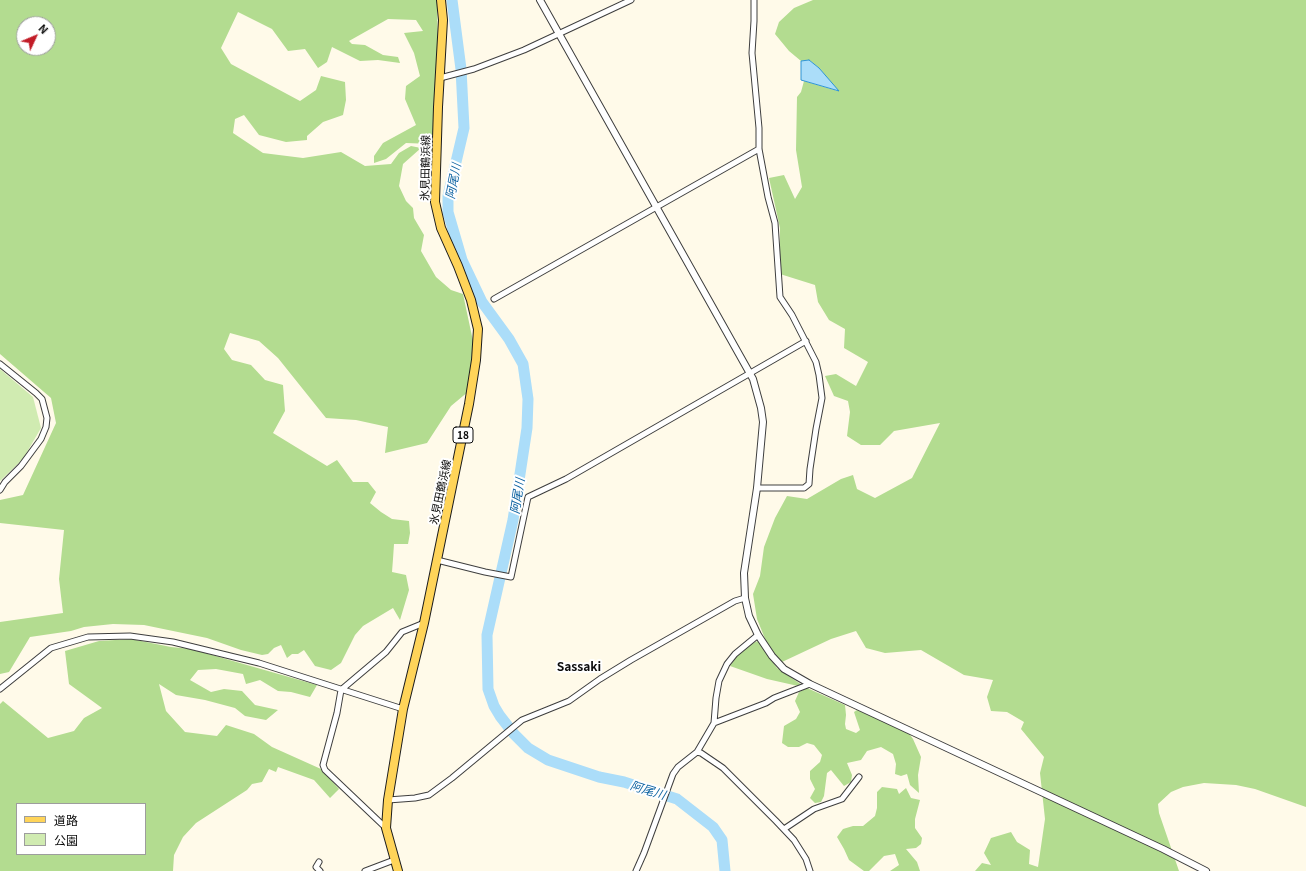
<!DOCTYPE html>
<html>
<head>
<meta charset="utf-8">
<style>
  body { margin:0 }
  #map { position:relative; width:1306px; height:871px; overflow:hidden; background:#fffae9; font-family:Georgia,"Noto Sans JP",serif }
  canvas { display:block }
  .legend { position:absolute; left:16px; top:803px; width:130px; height:52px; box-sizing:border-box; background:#fff; border:1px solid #9d9d9d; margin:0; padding:5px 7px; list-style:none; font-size:12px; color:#0b0b0b }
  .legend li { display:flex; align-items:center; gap:8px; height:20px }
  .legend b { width:20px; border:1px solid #9d9d9d }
  .north { position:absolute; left:16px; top:16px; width:40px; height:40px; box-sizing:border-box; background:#fff; border:1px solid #9d9d9d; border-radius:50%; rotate:46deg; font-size:11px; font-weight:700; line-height:16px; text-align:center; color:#0b0b0b }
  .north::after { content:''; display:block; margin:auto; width:14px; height:18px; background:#c21c27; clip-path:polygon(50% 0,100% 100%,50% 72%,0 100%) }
</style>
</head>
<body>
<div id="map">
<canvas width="1306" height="871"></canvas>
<ul class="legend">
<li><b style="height:5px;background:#ffd459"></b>道路</li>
<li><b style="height:11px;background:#d0ebb1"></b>公園</li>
</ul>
<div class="north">N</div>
</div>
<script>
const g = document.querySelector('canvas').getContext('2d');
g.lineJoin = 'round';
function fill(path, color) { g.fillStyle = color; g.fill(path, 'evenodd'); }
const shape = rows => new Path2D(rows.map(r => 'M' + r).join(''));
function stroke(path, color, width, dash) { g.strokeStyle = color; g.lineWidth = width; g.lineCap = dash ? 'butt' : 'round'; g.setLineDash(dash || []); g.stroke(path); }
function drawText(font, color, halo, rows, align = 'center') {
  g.font = font + ' Georgia,"Noto Sans JP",serif'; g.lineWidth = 4; g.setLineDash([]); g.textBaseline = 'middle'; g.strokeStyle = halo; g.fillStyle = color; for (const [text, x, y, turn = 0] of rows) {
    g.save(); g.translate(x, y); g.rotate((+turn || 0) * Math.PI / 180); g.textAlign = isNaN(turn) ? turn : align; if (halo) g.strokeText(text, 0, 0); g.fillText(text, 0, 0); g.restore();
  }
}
fill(shape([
  [0,369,33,397,41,428,23,459,0,481]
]), '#d0ebb1');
fill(shape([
  [0,0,437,0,438,59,432,144,406,143,386,159,374,163,374,156,383,143,416,125,405,99,406,86,420,76,414,53,404,33,423,31,416,20,388,19,349,41,352,44,365,45,383,55,398,57,400,63,378,60,360,61,332,47,327,62,318,68,305,49,288,51,272,29,238,12,221,48,231,64,300,101,316,90,321,76,345,82,346,100,343,115,323,122,307,136,307,140,286,142,259,135,244,115,235,119,233,133,263,153,303,158,341,152,365,166,391,164,399,153,411,146,421,148,403,164,399,186,406,201,413,208,414,218,424,235,421,251,436,277,451,290,463,294,473,341,469,391,451,406,427,443,385,453,388,427,356,420,326,418,278,358,259,341,230,333,224,349,232,360,251,365,265,380,283,385,285,411,273,433,327,466,337,460,353,482,368,482,376,492,370,503,381,512,392,519,409,521,410,533,408,544,394,544,393,559,392,572,406,575,409,590,400,620,393,608,363,626,355,635,341,663,331,670,315,666,304,650,298,654,292,654,287,658,281,645,274,648,268,654,262,655,241,650,207,638,144,625,113,624,84,627,71,631,30,637,9,672,0,674,0,622,63,613,59,579,64,530,0,523,0,500,23,495,56,423,51,398,0,354],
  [24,24,48,24,48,48,24,48],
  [813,0,1306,0,1306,807,1255,789,1236,785,1204,783,1183,787,1171,792,1158,804,1159,813,1179,871,975,871,982,863,991,865,984,853,991,838,1011,832,1017,842,1030,850,1029,864,1038,867,1045,819,1040,773,1044,757,1021,729,1024,722,1007,712,991,711,987,697,993,680,964,675,921,650,885,653,866,648,856,631,831,639,782,662,768,646,757,619,753,594,760,576,764,547,775,518,787,496,807,499,841,479,853,475,857,489,875,498,912,478,940,423,894,431,880,445,861,445,847,436,850,412,848,401,834,396,825,376,836,374,856,386,868,362,844,348,845,329,829,320,818,302,815,285,780,274,780,228,769,178,784,175,795,199,802,187,796,150,797,97,801,92,804,81,838,91,819,68,809,60,801,61,789,51,775,34,779,22,794,8],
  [131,639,171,647,191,649,317,685,310,697,291,692,278,691,260,680,246,684,243,674,216,669,198,670,190,680,211,692,224,689,242,691,255,705,278,710,266,720,245,716,235,708,205,700,176,695,159,684,166,711,185,732,217,736,226,725,254,734,272,747,321,769,339,789,330,798,314,780,278,767,276,772,269,769,262,782,252,784,247,790,196,823,183,837,174,855,173,871,0,871,0,704,3,701,48,738,74,731,84,718,102,708,69,684,65,651,99,641],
  [17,804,145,804,145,854,17,854],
  [758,641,777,668,802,685,798,686,767,679,730,666,739,653,753,643],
  [807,688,845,705,846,715,845,724,846,729,856,733,860,730,854,712,857,710,908,732,913,739,921,757,918,775,919,793,910,785,907,774,901,776,895,774,896,764,893,754,881,747,867,751,861,760,847,763,852,775,851,782,844,786,831,770,827,773,824,796,821,802,815,803,810,798,815,789,810,779,810,771,820,762,822,755,814,745,807,743,799,747,788,747,782,743,784,726,796,719,800,712,795,701,799,692],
  [882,787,897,789,899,794,906,788,911,798,920,800,915,819,915,828,922,838,921,844,916,848,906,849,917,862,920,871,890,871,899,865,895,854,884,856,869,871,864,871,849,860,844,849,837,837,843,829,853,826,863,826,875,816,877,808,877,792]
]), '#b3dc90');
const water = shape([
  [809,60,819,68,839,91,801,80,801,61,809,60]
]);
fill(water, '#abddf9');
stroke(water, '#2e94d4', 1);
stroke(shape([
  [452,0,461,69,464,128,448,196,448,212,462,260,482,302,509,339,523,364,528,399,527,428,513,520,487,635,488,689,494,706,500,716,514,734,528,748,548,760,599,777,624,782,677,799,713,827,722,840,725,871]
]), '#abddf9', 11);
const minor = shape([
  [754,0,754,21,752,53,759,128,759,149,768,197,775,223,780,297,792,315,816,362,819,375,822,398,816,429,810,469,809,484,804,488,757,488],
  [440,78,474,69,524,50,631,0],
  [494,299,759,149],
  [0,364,36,393,42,399,47,418,46,427,41,439,21,466,5,482,0,490],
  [437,560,485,572,511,577,528,497,566,479,806,341],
  [0,689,51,648,88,637,130,636,173,642,259,663,403,709],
  [714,723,766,703,774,698,810,684],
  [697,752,701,753,723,768,776,821,794,840,806,859,810,871],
  [388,800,415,798,429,795,452,778,522,720,569,701,600,679,631,660,735,601,745,598],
  [386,828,325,770,323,765,337,713,341,690,386,652,402,632,424,623],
  [784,829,814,809,842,799,859,777],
  [319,862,316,867,320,871],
  [365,871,394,860],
  [636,871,644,853,673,774,678,767,697,752,714,723,716,698,719,681,727,664,735,654,758,635]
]);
const tertiary = shape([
  [540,0,753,379,761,408,763,422,757,488,744,573,745,598,749,616,758,635,772,656,784,669,810,684,1163,849,1206,871]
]);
const primary = shape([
  [398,871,386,828,388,800,403,709,424,623,469,404,476,360,478,329,471,300,458,266,441,228,435,202,438,107,443,20,441,0]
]);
stroke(minor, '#3e3e3e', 7);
stroke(tertiary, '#3e3e3e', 8);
stroke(primary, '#1c1c1c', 10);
stroke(minor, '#fff', 5);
stroke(tertiary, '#fff', 6);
stroke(primary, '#ffd459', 8);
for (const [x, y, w] of [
  [463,435,20]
]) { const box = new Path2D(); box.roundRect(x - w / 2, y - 8, w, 16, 3); g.fillStyle = '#fff'; g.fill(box); stroke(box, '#0b0b0b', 1); }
drawText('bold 10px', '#0b0b0b', null, [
  ["18",463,435]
]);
drawText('11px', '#0b0b0b', '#fff', [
  ["氷見田鶴浜線",425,168,-89],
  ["氷見田鶴浜線",440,492,-78]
]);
drawText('italic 12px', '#0f64a2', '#fff', [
  ["阿尾川",453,181,-79],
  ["阿尾川",517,496,-81],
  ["阿尾川",648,790,17]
]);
drawText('bold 12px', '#0b0b0b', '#fff', [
  ["Sassaki",579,666]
]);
</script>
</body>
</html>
